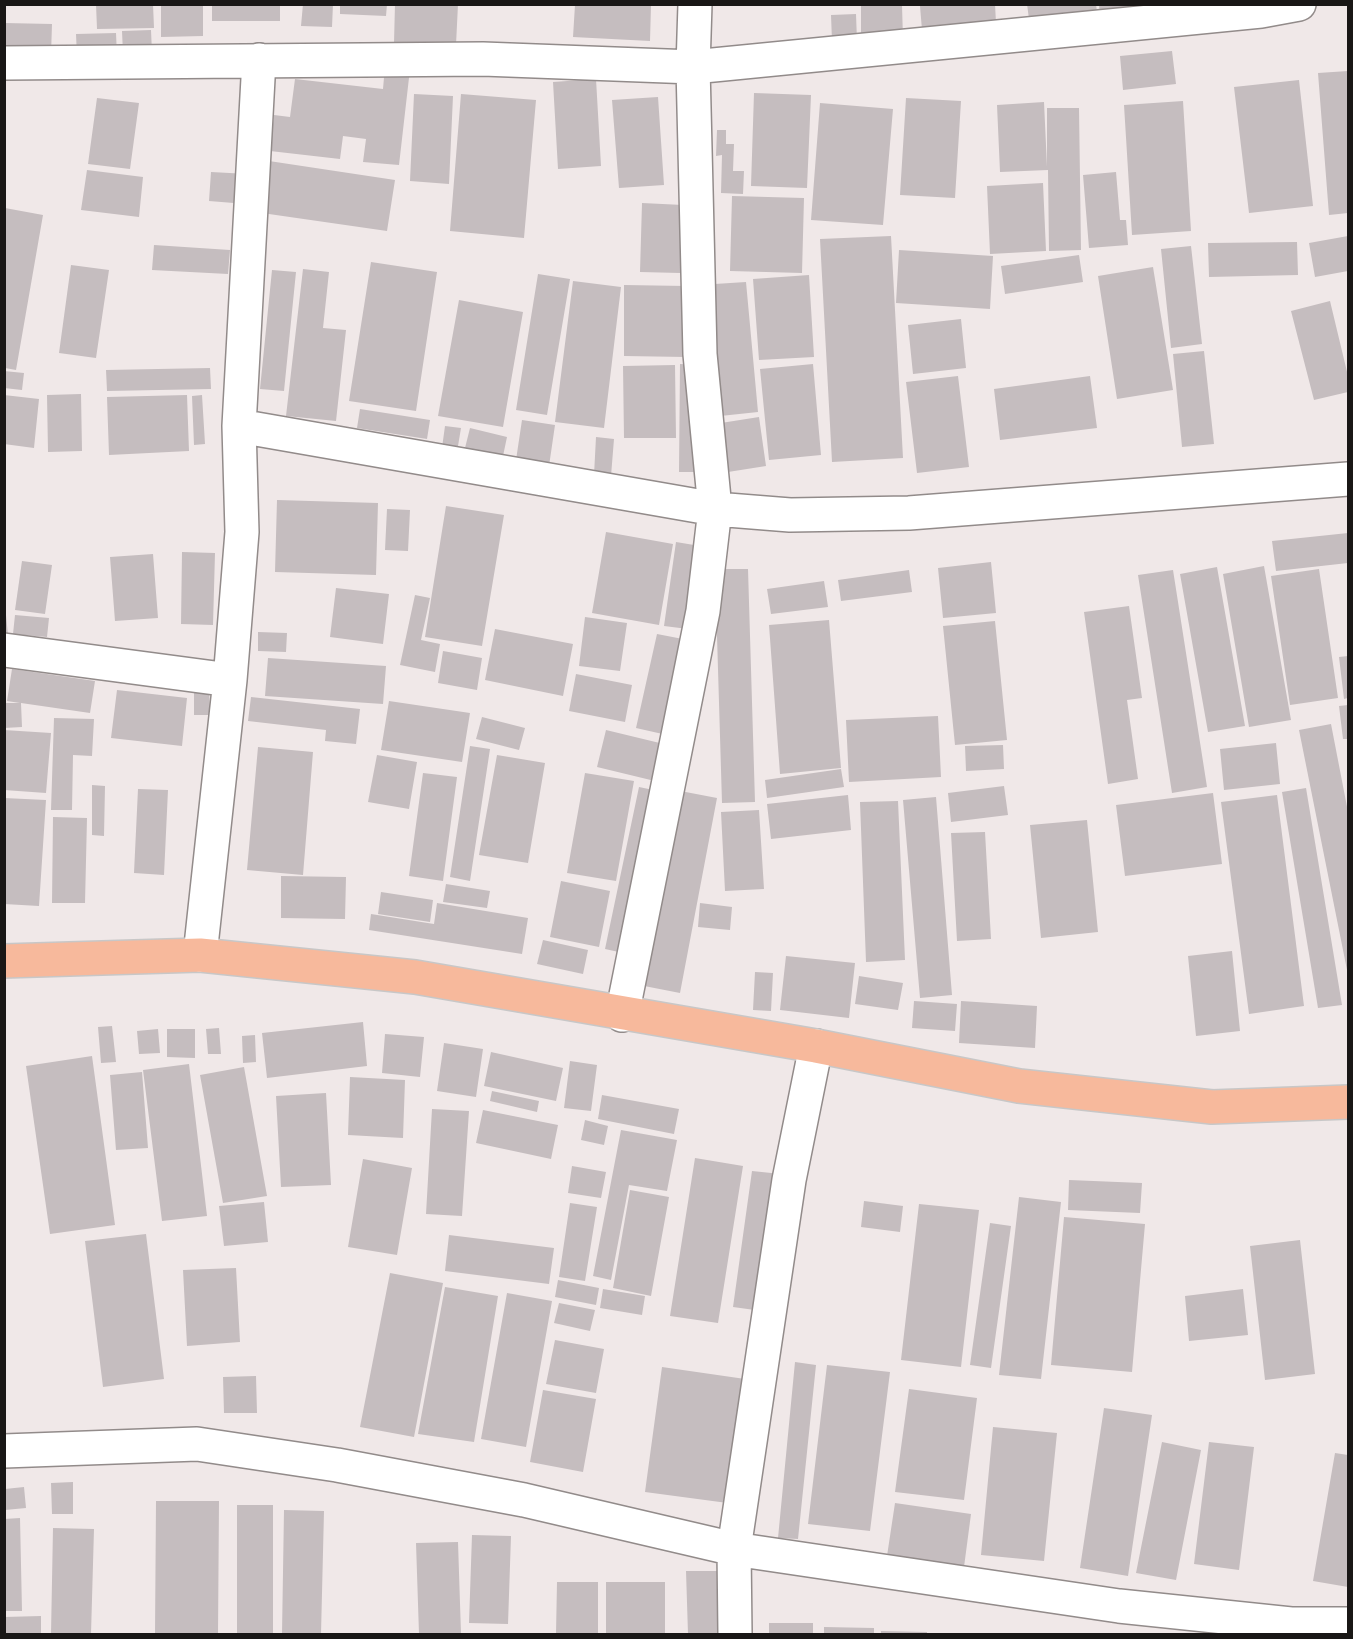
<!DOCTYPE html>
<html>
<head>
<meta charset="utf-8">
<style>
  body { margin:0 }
  #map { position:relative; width:1353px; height:1639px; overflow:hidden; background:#f0e8e8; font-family:"Golos Text",sans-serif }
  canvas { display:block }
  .frame { position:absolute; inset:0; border:6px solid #191716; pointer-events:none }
</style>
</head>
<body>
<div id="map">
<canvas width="1353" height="1639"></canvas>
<div class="frame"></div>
</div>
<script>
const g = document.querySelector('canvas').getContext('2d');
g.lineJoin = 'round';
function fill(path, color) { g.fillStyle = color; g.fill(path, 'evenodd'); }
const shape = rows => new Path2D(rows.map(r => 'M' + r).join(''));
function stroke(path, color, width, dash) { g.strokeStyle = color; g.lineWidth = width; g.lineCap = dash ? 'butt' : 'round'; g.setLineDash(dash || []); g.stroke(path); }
fill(shape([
  [96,4,153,4,154,28,97,29],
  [161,4,203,4,203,36,161,37],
  [212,4,280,4,280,21,212,21],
  [303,4,333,4,332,27,301,26],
  [340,4,387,4,386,16,340,14],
  [395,4,458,4,456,45,394,43],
  [942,4,995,4,996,23,922,30,920,6],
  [1027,4,1096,4,1097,12,1029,19],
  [575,5,651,5,650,41,573,37],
  [861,5,902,5,903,39,861,40],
  [1099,5,1174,5,1100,16],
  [856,14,857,41,832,41,831,15],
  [4,23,52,24,51,55,4,54],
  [151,30,152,53,123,54,122,31],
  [116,33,117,56,77,57,76,34],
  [1172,51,1176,84,1123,90,1120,56],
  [385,66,410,69,399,165,363,162,366,139,343,136,340,159,270,151,274,115,290,117,295,79,383,89],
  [1348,71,1348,213,1329,215,1318,73],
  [596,79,601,166,558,169,553,82],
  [1299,80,1313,206,1249,213,1234,87],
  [754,93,811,95,807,188,751,186],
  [414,94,453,96,449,184,410,181],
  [461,94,536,100,524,238,450,231],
  [658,97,664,185,619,188,612,100],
  [97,98,139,103,130,169,88,164],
  [906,98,961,101,955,198,900,195],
  [1183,101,1191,231,1132,235,1124,105],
  [1044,102,1047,167,1047,108,1079,108,1081,250,1049,251,1048,170,1000,172,997,105],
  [820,103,893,109,883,225,811,220],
  [717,130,726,130,726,144,734,144,733,171,744,171,743,194,721,193,722,155,716,156],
  [269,161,395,180,387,231,262,213],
  [87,170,143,177,139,217,81,210],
  [211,172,248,174,246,204,209,201],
  [1116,172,1120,220,1126,220,1128,245,1089,248,1083,175],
  [1043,183,1046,251,990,254,987,186],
  [732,196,804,198,802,273,730,271],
  [642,203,683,205,680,273,640,272],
  [5,208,43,215,16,370,5,368],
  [891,236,903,458,832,462,820,239],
  [1348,236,1348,271,1315,277,1309,243],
  [1297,242,1298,275,1209,277,1208,243],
  [154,245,230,250,228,274,152,270],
  [1191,246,1202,344,1171,348,1161,249],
  [899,250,993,256,990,309,896,303],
  [1079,255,1083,282,1005,294,1001,266],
  [371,262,437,272,416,411,349,401],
  [71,265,109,270,96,358,59,353],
  [1153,267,1173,390,1117,399,1098,276],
  [303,269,329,272,323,328,346,330,336,421,286,416],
  [272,270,296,272,284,391,260,389],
  [538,274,570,279,547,415,516,410],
  [809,275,814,357,759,360,753,279],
  [573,281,621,287,604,428,555,422],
  [746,282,758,412,711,417,699,285],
  [624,285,686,286,686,357,624,356],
  [459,300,523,312,503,427,438,416],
  [1330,301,1348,376,1348,392,1314,400,1291,311],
  [961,319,966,368,913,374,908,325],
  [1204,351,1214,444,1182,447,1173,354],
  [680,364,697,365,697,472,679,472],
  [813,364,821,455,769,460,760,369],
  [675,365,676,438,624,438,623,366],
  [210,368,211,389,107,391,106,370],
  [4,371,24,373,22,390,4,388],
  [958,376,969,467,917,473,906,382],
  [1090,376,1097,428,1000,440,994,389],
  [81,394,82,451,48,452,47,395],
  [4,395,39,399,34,448,4,444],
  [187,395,189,451,109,455,107,397],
  [202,395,205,444,194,445,192,396],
  [360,409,430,420,427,439,357,428],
  [759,417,766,466,728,472,721,423],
  [522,420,555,425,549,466,516,460],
  [445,426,461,428,456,458,441,455],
  [470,428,507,437,503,456,465,448],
  [596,437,614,439,611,476,594,475],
  [277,500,378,503,376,575,275,572],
  [446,506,504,515,482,646,425,637],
  [387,509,410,510,408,551,385,550],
  [606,532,673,544,659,625,592,613],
  [1348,533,1348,563,1276,571,1272,541],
  [676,542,700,546,688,629,664,626],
  [182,552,215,553,213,625,181,624],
  [153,554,158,618,115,621,110,557],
  [22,561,52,565,45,614,15,610],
  [991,562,996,613,943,618,938,568],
  [1264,566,1291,720,1249,727,1223,574],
  [1217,567,1245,726,1208,732,1180,574],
  [715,569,748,569,755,802,722,803],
  [1319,569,1338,698,1290,705,1271,576],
  [909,570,912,592,841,601,838,580],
  [1173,570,1207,787,1172,793,1138,575],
  [824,581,828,607,771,614,767,589],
  [336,588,389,594,383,644,330,637],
  [415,595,430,598,421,640,440,644,435,672,400,665],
  [1129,606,1142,698,1127,700,1138,779,1108,784,1084,612],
  [4,615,6,615,8,635,4,635],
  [15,615,49,618,47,637,13,634],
  [585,617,627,623,620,671,579,666],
  [829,620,841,768,780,774,769,625],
  [995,621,1007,740,955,745,943,626],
  [495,629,573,644,563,696,485,680],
  [258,632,287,633,286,652,258,651],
  [657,634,688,640,667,735,636,728],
  [443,651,482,658,477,690,438,683],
  [1348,656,1348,698,1344,699,1339,657],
  [268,658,386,666,383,704,265,696],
  [12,669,95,681,90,713,21,703,22,727,4,728,4,703,20,703,7,701],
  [576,674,632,685,625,722,569,711],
  [194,686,209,686,210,715,194,715],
  [117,690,187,698,182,746,111,738],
  [251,697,360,709,356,744,325,741,326,730,248,721],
  [389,701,470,713,462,762,381,750],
  [1348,705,1348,739,1343,739,1339,706],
  [938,716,941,777,849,782,846,720],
  [482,717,525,728,519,750,476,739],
  [54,718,94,719,92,756,73,755,72,810,51,810],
  [1331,724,1348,812,1347,970,1299,730],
  [4,730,51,733,46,793,4,790],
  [606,730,668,745,659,782,597,767],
  [1276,743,1280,784,1224,790,1220,749],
  [1003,745,1004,769,966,771,965,746],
  [470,746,490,749,470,881,450,877],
  [258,747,313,752,303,875,247,870],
  [377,755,417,762,409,809,368,802],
  [497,755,545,763,528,863,479,855],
  [841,769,844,787,767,798,765,780],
  [423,773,457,777,443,881,409,876],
  [585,773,634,781,616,881,567,873],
  [92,785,105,786,104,836,92,835],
  [1004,786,1008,815,951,822,948,793],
  [639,787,663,792,628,954,605,949],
  [1306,788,1342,1005,1318,1008,1282,792],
  [138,789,168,790,164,875,134,873],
  [670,789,717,798,680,993,634,984],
  [1213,793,1222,864,1125,876,1116,805],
  [848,795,851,830,771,839,767,804],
  [1277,795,1304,1006,1249,1014,1221,802],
  [936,797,952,995,920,998,903,800],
  [4,798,46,800,39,906,4,904],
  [898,801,905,960,866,962,860,802],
  [759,810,764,889,725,891,721,812],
  [53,817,87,818,85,903,52,903],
  [1087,820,1098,932,1041,938,1030,825],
  [985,832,991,939,957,941,951,833],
  [281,876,346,877,345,919,281,918],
  [561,881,610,891,599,947,550,937],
  [446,884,490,891,487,908,443,902],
  [381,892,433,900,430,922,378,914],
  [437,903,528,918,522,954,369,930,371,914,434,924],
  [700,903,732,907,730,930,698,927],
  [543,940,588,950,583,974,537,964],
  [1232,951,1240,1031,1196,1036,1188,956],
  [786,956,855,963,849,1018,780,1010],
  [755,972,773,973,771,1011,753,1010],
  [859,976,903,983,898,1010,855,1004],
  [914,1001,957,1004,955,1031,912,1028],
  [961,1001,1037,1006,1035,1048,959,1043],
  [363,1022,367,1066,267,1078,262,1033],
  [112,1026,116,1062,101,1063,98,1027],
  [219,1028,221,1054,208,1054,206,1029],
  [158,1029,160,1053,139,1054,137,1031],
  [167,1029,195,1029,195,1058,167,1057],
  [385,1034,424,1037,420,1077,382,1073],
  [255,1035,256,1062,243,1063,242,1036],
  [444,1043,483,1049,476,1097,437,1091],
  [491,1052,563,1068,556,1101,484,1086],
  [92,1056,115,1225,50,1234,26,1066],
  [570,1061,597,1065,591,1111,564,1108],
  [189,1064,207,1216,162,1221,143,1070],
  [244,1067,267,1196,223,1203,200,1075],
  [142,1072,148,1148,116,1150,110,1075],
  [350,1077,405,1080,403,1138,348,1135],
  [492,1091,539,1101,537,1112,490,1101],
  [326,1093,331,1185,281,1187,276,1096],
  [602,1095,679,1109,674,1134,598,1119],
  [432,1109,469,1111,462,1216,426,1214],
  [483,1110,558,1125,551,1159,476,1143],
  [585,1120,608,1126,604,1145,581,1140],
  [621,1130,677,1140,667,1191,629,1185,611,1280,593,1276],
  [695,1158,743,1166,718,1323,670,1316],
  [363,1159,412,1168,397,1255,348,1247],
  [572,1166,606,1172,601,1198,568,1193],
  [752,1171,781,1174,762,1311,733,1307],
  [1069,1180,1142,1183,1140,1213,1068,1210],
  [630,1190,669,1197,651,1296,613,1288],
  [1019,1197,1061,1202,1041,1379,999,1375],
  [864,1201,903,1206,900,1232,861,1227],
  [264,1202,268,1242,224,1246,219,1206],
  [570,1203,597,1207,585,1281,559,1277],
  [919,1204,979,1210,961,1367,901,1360],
  [1064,1217,1145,1224,1132,1372,1051,1365],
  [990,1223,1011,1226,991,1368,970,1365],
  [146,1234,164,1379,103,1387,85,1241],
  [449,1235,554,1248,549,1284,445,1271],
  [1300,1240,1315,1374,1265,1380,1250,1246],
  [236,1268,240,1342,187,1346,183,1270],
  [390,1273,443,1283,414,1437,360,1427],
  [558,1280,599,1288,596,1305,555,1297],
  [445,1287,498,1296,474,1442,418,1434],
  [603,1289,645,1296,642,1315,600,1308],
  [1243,1289,1248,1335,1189,1341,1185,1296],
  [507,1293,552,1301,526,1447,481,1439],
  [559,1303,595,1310,590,1331,554,1323],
  [555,1340,604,1349,596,1393,546,1384],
  [795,1362,816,1365,798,1539,778,1538],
  [827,1365,890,1372,870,1531,808,1524],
  [662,1367,752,1380,735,1504,645,1492],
  [256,1376,257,1413,224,1413,223,1377],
  [909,1389,977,1398,964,1500,895,1492],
  [543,1390,596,1399,583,1472,530,1462],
  [1104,1408,1152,1415,1128,1576,1080,1568],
  [993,1427,1057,1433,1044,1561,981,1555],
  [1162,1442,1201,1450,1176,1580,1136,1573],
  [1209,1442,1254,1447,1239,1570,1194,1564],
  [1335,1453,1348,1455,1348,1587,1313,1581],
  [73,1482,73,1514,52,1514,51,1483],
  [24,1487,26,1508,5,1510,5,1489],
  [156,1501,219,1501,218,1634,155,1634],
  [895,1503,971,1514,964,1567,887,1556],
  [237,1505,273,1505,273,1634,237,1634],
  [284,1510,324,1511,321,1634,282,1634],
  [20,1518,22,1611,4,1611,4,1519],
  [53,1528,94,1529,91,1634,51,1634],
  [472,1535,511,1536,508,1624,469,1623],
  [458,1542,461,1634,419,1634,416,1543],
  [686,1571,725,1571,727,1634,688,1634],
  [557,1582,598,1582,598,1634,556,1634],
  [606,1582,665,1582,665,1634,606,1634],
  [41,1616,41,1634,4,1634,4,1617],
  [769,1623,813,1623,813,1634,769,1634],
  [824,1627,874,1628,874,1634,824,1634],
  [881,1631,927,1632,927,1634,881,1634]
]), '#c5bdbf');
const minor = shape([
  [4,63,483,59,693,67,1261,11,1299,4],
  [239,426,715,509,790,515,909,513,1348,479],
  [4,650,230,680],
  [200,955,230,680,242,532,239,426,259,60],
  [622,1015,703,611,715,509,700,354,693,67,695,4],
  [4,1451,197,1444,337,1465,524,1500,734,1549,1119,1606,1291,1624,1348,1624],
  [735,1634,734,1549,789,1180,816,1046]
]);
const major = shape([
  [4,961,200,955,415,977,816,1046,1019,1086,1212,1107,1348,1102]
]);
stroke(minor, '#928b8a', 36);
stroke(major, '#c8c7c7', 36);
stroke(minor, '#fff', 33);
stroke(major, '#f7b99c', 33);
</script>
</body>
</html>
